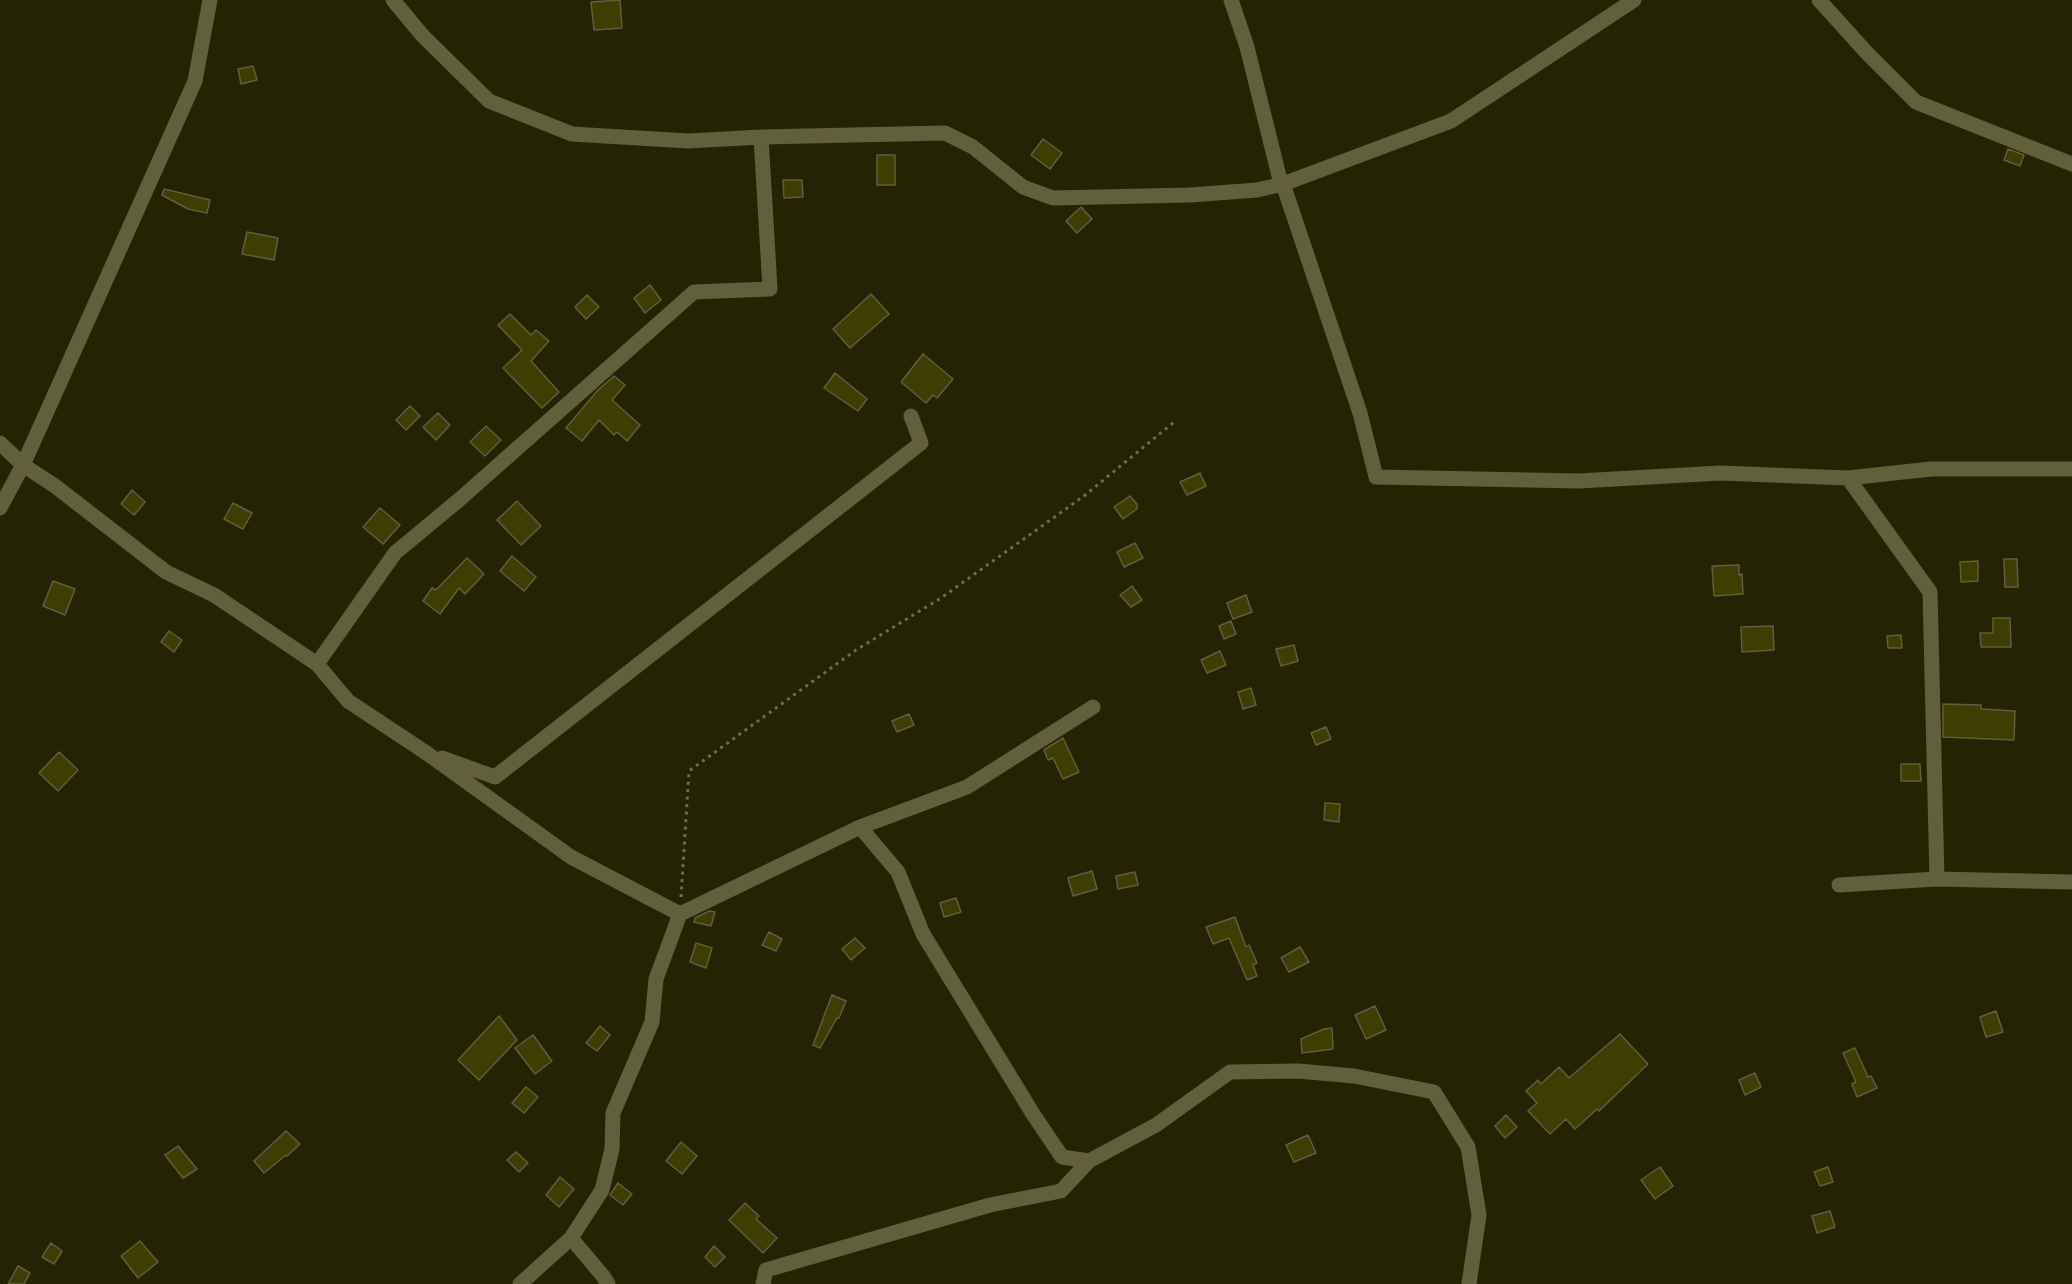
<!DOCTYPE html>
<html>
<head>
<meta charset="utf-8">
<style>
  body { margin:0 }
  canvas { display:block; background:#242304 }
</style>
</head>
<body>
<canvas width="2072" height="1284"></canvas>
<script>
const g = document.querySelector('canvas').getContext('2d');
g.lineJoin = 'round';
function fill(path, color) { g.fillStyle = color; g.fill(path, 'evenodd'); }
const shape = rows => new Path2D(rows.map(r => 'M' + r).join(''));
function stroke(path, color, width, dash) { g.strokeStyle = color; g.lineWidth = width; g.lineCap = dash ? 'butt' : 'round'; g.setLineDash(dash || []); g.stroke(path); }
const building = shape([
  [620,0,622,28,594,30,591,2,620,0],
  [253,66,257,80,241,84,238,69,253,66],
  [1043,139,1062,153,1050,169,1031,155,1043,139],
  [2008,149,2024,155,2020,166,2004,160,2008,149],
  [877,155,895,155,895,185,877,185,877,155],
  [783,180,802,180,803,197,784,198,783,180],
  [164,189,210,200,207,213,188,209,162,195,164,189],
  [1081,207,1092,219,1077,233,1066,221,1081,207],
  [247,232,278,238,274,260,242,254,247,232],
  [650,285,661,300,645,313,634,298,650,285],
  [871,294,889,314,850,348,833,329,871,294],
  [587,295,599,307,586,319,575,307,587,295],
  [510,314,531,335,536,330,549,341,531,361,559,392,542,408,503,368,522,350,498,325,510,314],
  [923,354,953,379,937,398,933,395,926,403,901,382,923,354],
  [835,373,867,399,858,411,824,388,835,373],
  [614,376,625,385,612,400,640,425,627,441,617,432,614,435,599,420,582,441,566,428,598,390,614,376],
  [410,406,420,416,406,430,396,420,410,406],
  [438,413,450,425,436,440,423,427,438,413],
  [486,426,501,440,485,456,470,442,486,426],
  [1200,473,1206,486,1187,495,1180,482,1200,473],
  [132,490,145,502,134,515,121,504,132,490],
  [1130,496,1137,504,1137,509,1123,519,1114,507,1130,496],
  [517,501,541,526,521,545,497,520,517,501],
  [233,503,252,513,243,529,224,519,233,503],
  [380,508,400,525,383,544,363,527,380,508],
  [1135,543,1143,558,1124,567,1117,552,1135,543],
  [512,556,536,577,524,591,500,571,512,556],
  [467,558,484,574,465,594,459,588,440,614,423,601,432,588,436,590,467,558],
  [2004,559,2017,559,2018,587,2005,587,2004,559],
  [1978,561,1978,581,1961,582,1960,562,1978,561],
  [1739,565,1739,575,1742,574,1743,594,1714,596,1712,566,1739,565],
  [53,581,75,589,65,615,43,606,53,581],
  [1132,586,1142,600,1131,607,1120,595,1132,586],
  [1246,595,1252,612,1233,619,1227,603,1246,595],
  [1993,618,2010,618,2011,647,1981,647,1980,633,1993,633,1993,618],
  [1231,621,1236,634,1224,639,1219,626,1231,621],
  [1773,626,1774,650,1742,652,1741,627,1773,626],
  [169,631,182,640,174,652,161,642,169,631],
  [1901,635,1902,648,1888,648,1887,636,1901,635],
  [1294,645,1298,661,1281,666,1276,649,1294,645],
  [1220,651,1226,665,1207,673,1201,660,1220,651],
  [1251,688,1256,705,1243,709,1238,692,1251,688],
  [1943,704,1981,705,1981,709,2015,711,2014,740,1943,737,1943,704],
  [909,714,914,725,897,732,892,721,909,714],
  [1326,727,1331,739,1316,745,1311,733,1326,727],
  [1063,738,1079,772,1063,779,1053,758,1048,760,1044,750,1063,738],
  [59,752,78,770,58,791,39,773,59,752],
  [1901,764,1920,764,1921,781,1901,781,1901,764],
  [1325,803,1340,804,1339,822,1324,820,1325,803],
  [1092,871,1097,889,1073,896,1068,878,1092,871],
  [1135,872,1138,885,1118,889,1116,876,1135,872],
  [956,898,961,912,944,917,940,903,956,898],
  [709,911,715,912,711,926,694,922,695,918,709,911],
  [1235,917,1246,947,1249,945,1257,963,1253,965,1257,976,1247,980,1229,938,1213,944,1206,927,1235,917],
  [769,932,782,939,776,951,762,945,769,932],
  [855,938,865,948,851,960,842,949,855,938],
  [696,943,712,948,706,968,690,962,696,943],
  [1300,947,1309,962,1289,972,1281,958,1300,947],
  [832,995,846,1001,839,1018,837,1018,820,1048,813,1045,832,995],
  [1375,1006,1386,1030,1366,1039,1355,1015,1375,1006],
  [1996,1011,2003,1032,1986,1037,1980,1017,1996,1011],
  [499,1016,517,1040,479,1080,458,1060,499,1016],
  [600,1026,610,1035,597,1051,586,1043,600,1026],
  [1332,1028,1333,1049,1302,1053,1301,1039,1324,1029,1332,1028],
  [1620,1034,1648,1064,1599,1111,1597,1109,1575,1129,1566,1119,1550,1134,1528,1111,1537,1103,1526,1091,1538,1080,1541,1084,1559,1067,1569,1078,1620,1034],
  [533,1035,552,1061,535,1074,515,1048,533,1035],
  [1855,1048,1868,1077,1871,1076,1877,1088,1857,1097,1852,1084,1856,1082,1843,1053,1855,1048],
  [1755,1073,1761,1087,1745,1095,1739,1080,1755,1073],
  [526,1087,538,1097,524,1113,512,1103,526,1087],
  [1506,1115,1517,1127,1505,1138,1495,1126,1506,1115],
  [286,1131,300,1144,287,1156,286,1155,264,1173,254,1161,286,1131],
  [1308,1135,1316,1153,1294,1162,1286,1145,1308,1135],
  [681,1142,697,1156,682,1174,666,1161,681,1142],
  [178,1146,197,1169,183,1178,165,1155,178,1146],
  [516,1152,528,1163,519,1172,507,1160,516,1152],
  [1660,1167,1673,1186,1655,1199,1641,1180,1660,1167],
  [1828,1167,1833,1182,1820,1186,1814,1172,1828,1167],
  [560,1177,574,1189,559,1207,546,1195,560,1177],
  [618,1183,632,1194,623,1205,610,1195,618,1183],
  [745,1203,759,1216,756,1219,777,1238,763,1253,729,1220,745,1203],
  [1830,1211,1835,1227,1817,1233,1812,1216,1830,1211],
  [140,1241,158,1262,138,1278,121,1256,140,1241],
  [51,1243,62,1251,54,1264,42,1257,51,1243],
  [714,1246,725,1257,715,1267,705,1257,714,1246],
  [18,1266,30,1273,24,1284,8,1284,18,1266]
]);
fill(building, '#403d03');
stroke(building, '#5f5e3f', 1.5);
stroke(shape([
  [681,897,689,771,856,650,941,598,1084,496,1174,422]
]), '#6c6c52', 3, [3, 4.5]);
stroke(shape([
  [393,0,422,35,489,101,572,134,688,141,761,137,945,133,973,147,1023,187,1053,198,1190,195,1257,190,1283,184,1360,413,1376,477,1579,481,1720,473,1848,478,1931,469,2072,469],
  [1231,0,1247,47,1279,176,1283,184,1451,121,1634,0],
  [1819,0,1867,53,1916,102,2072,164],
  [0,443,23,465,55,486,166,572,214,595,317,664,348,701,425,752,571,857,680,914],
  [1848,478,1930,592,1937,879],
  [0,508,23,465,195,81,210,0],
  [317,664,395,553,460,499,694,292,770,289,761,137],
  [442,758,495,777,921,443,911,416],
  [860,827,898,872,923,934,1033,1114,1062,1157,1089,1161,1156,1125,1230,1072,1298,1071,1354,1076,1434,1092,1468,1147,1479,1215,1469,1284],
  [1839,885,1937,879,2072,882],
  [571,1238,603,1276,608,1284],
  [520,1284,571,1238,602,1190,612,1149,613,1113,652,1022,656,979,680,914,860,827,967,787,1093,707],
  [763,1284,766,1270,990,1205,1061,1191,1089,1161]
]), '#61603b', 15);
</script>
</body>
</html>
